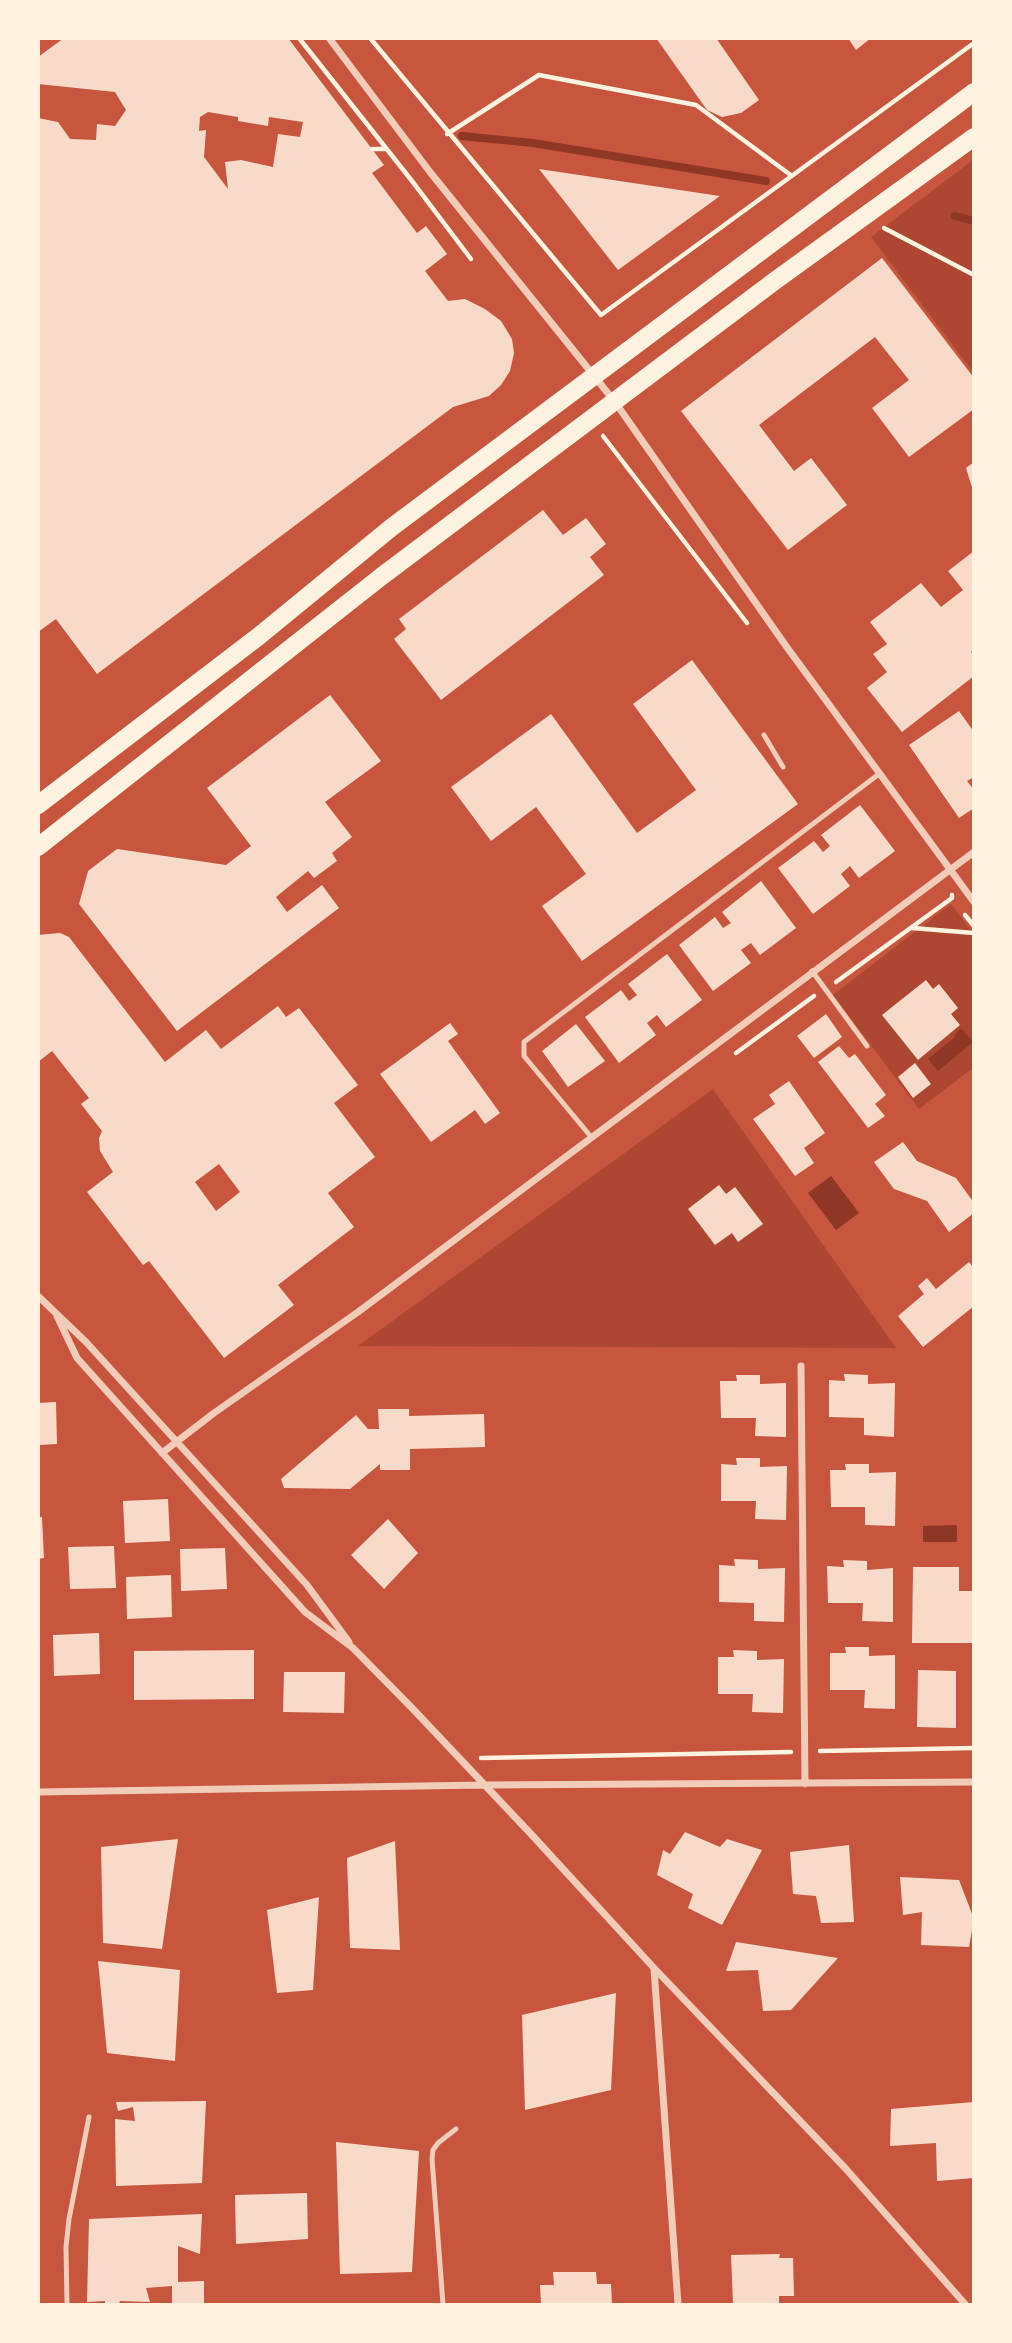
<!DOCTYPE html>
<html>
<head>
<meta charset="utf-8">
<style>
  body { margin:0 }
  #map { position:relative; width:1012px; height:2343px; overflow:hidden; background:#c8553d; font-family:"Golos Text",sans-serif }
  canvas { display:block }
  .frame { position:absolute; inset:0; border:40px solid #fff3e0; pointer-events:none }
</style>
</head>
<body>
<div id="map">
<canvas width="1012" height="2343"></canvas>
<div class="frame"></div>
</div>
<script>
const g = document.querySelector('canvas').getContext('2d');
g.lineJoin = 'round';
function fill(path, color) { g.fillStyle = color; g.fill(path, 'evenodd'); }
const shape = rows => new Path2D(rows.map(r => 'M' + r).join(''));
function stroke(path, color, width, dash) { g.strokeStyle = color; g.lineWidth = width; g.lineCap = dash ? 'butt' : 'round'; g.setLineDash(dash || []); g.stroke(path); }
fill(shape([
  [973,160,973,372,871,237],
  [951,904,973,933,973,1068,919,1109,833,995],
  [713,1089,896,1348,358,1346]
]), '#ae4732');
fill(shape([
  [960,1029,963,1030,973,1042,938,1071,928,1059,955,1037,954,1035],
  [831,1176,859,1213,836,1230,808,1193],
  [957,1525,957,1542,923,1542,923,1526]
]), '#8f3625');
stroke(shape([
  [462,136,533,143,766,181],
  [955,216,974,221]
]), '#8f3625', 8);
fill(shape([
  [64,38,288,38,384,165,372,173,417,233,426,226,447,254,425,271,448,301,465,299,485,309,501,321,512,339,514,353,510,371,501,385,489,396,453,407,97,674,56,619,38,632,38,118,58,122,70,139,96,140,97,124,115,126,126,110,115,92,38,84,38,57],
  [208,112,238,117,238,121,268,126,269,117,303,122,300,137,278,134,273,167,241,160,225,162,228,189,204,157,206,130,199,131,200,117],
  [656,38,716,38,759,100,741,113,722,117,707,110],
  [848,38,871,38,856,50],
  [539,169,720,196,618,270],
  [882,258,974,378,974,409,909,457,872,408,909,380,875,337,759,425,794,471,811,458,847,505,788,550,681,411],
  [974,462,974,491,973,491,966,468],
  [543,510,563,535,586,518,606,544,590,557,604,575,441,700,394,639,406,629,399,619],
  [974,551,974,650,971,652,974,656,974,676,902,732,867,688,887,672,873,654,887,644,870,622,921,583,941,607,963,590,948,571],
  [692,660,798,804,582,961,542,906,586,874,536,807,491,841,451,787,551,714,637,833,696,790,633,704],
  [330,695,381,761,325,802,352,837,332,853,337,861,314,878,308,871,276,897,287,912,322,885,339,908,177,1031,79,904,88,871,117,849,226,865,251,846,207,788],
  [959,711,974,732,974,777,967,781,974,790,974,808,959,818,909,745],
  [860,805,895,851,859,878,850,866,841,874,850,886,813,914,778,868,814,841,823,852,830,846,821,835],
  [761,881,796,928,760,955,751,943,741,950,751,963,713,991,679,945,715,917,723,928,731,923,722,912],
  [60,933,69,937,165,1062,206,1030,221,1049,278,1006,286,1017,299,1008,358,1085,334,1103,375,1157,328,1193,354,1227,278,1285,294,1305,224,1358,149,1261,143,1265,87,1192,113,1172,100,1151,99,1138,102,1131,81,1104,89,1098,52,1051,38,1062,38,935],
  [219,1164,240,1192,216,1211,195,1182],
  [667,954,702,1000,666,1027,657,1015,647,1023,656,1035,619,1063,585,1017,621,990,629,1001,637,995,628,984],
  [926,980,933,989,939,984,958,1008,951,1014,960,1025,918,1060,882,1015],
  [826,1014,842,1037,814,1058,797,1036],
  [450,1023,458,1034,448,1041,500,1113,485,1124,475,1110,431,1142,380,1074],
  [576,1024,605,1061,568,1087,542,1051],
  [839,1046,849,1058,855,1054,886,1095,875,1104,885,1116,868,1128,818,1062],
  [915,1063,931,1084,913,1098,898,1077],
  [789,1081,825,1133,804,1148,814,1163,795,1176,753,1119,775,1104,769,1095],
  [903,1142,917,1161,956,1178,974,1203,974,1213,949,1232,927,1201,894,1189,874,1162],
  [719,1185,726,1194,735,1187,763,1224,738,1242,732,1233,715,1245,688,1209],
  [969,1262,974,1268,974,1306,923,1347,898,1316,924,1294,918,1286,927,1278,936,1289],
  [844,1374,868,1375,868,1384,895,1383,894,1437,864,1435,864,1418,829,1417,829,1380,845,1381],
  [736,1375,760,1375,760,1384,786,1383,786,1437,755,1436,756,1418,721,1418,720,1381,737,1381],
  [56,1402,57,1444,38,1445,38,1403],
  [378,1409,409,1409,409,1416,484,1414,485,1447,410,1449,410,1470,380,1470,380,1464,350,1489,284,1488,281,1479,356,1415,368,1429,379,1429],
  [736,1458,760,1458,760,1467,787,1466,786,1520,755,1519,756,1501,721,1501,721,1464,737,1465],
  [845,1464,869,1464,869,1473,896,1472,895,1526,865,1525,865,1507,831,1507,830,1470,846,1470],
  [168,1499,170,1541,125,1543,123,1501],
  [38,1517,42,1517,44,1558,38,1559],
  [388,1519,418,1553,384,1589,351,1555],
  [114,1546,116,1588,70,1589,68,1547],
  [225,1548,227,1589,181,1591,180,1549],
  [734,1559,758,1560,758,1569,785,1568,784,1622,754,1621,754,1603,719,1602,719,1565,735,1566],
  [843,1560,867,1561,867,1570,893,1568,893,1622,862,1621,863,1603,828,1603,827,1566,844,1567],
  [913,1567,959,1567,959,1591,974,1591,974,1643,912,1643],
  [171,1575,172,1617,127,1619,126,1577],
  [99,1633,100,1674,54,1676,53,1635],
  [845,1647,869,1647,869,1656,895,1655,895,1709,864,1708,865,1690,830,1690,830,1653,846,1653],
  [254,1650,254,1699,134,1700,134,1651],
  [733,1650,757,1651,757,1660,784,1659,783,1713,752,1712,753,1694,718,1694,718,1657,734,1657],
  [918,1670,956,1671,956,1728,917,1727],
  [284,1672,345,1672,344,1713,283,1712],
  [685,1832,720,1847,727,1839,762,1850,722,1925,688,1908,693,1894,657,1875,663,1850,670,1854],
  [178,1839,162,1949,103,1943,101,1847],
  [395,1841,400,1950,350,1948,347,1858],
  [849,1845,854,1922,821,1923,816,1896,793,1894,790,1852],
  [900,1877,959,1880,974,1919,969,1947,921,1945,922,1912,903,1915],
  [319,1897,313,1990,277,1993,267,1910],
  [736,1942,838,1958,791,2010,763,2011,758,1970,726,1971],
  [98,1961,180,1970,175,2061,107,2053],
  [616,1993,611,2090,525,2110,522,2015],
  [206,2101,202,2183,116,2186,115,2119,135,2121,133,2107,118,2111,116,2102],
  [974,2102,974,2178,937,2181,936,2143,890,2146,891,2109],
  [336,2142,419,2151,412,2272,340,2274],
  [307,2193,308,2239,236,2244,235,2195],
  [202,2214,200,2254,178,2246,178,2282,204,2281,204,2304,172,2304,172,2286,146,2288,150,2302,120,2301,119,2304,105,2304,105,2301,87,2302,89,2219],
  [780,2254,779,2258,793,2258,794,2296,779,2296,779,2304,733,2304,731,2255],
  [553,2272,596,2272,597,2284,611,2284,612,2304,541,2304,540,2285,554,2285]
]), '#f7dbc8');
stroke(shape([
  [299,38,412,181,471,259],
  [370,38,601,315,974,43],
  [447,134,539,75,696,105,792,176],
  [372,149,386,149],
  [884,228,974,275],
  [603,436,747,623],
  [965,915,974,926],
  [912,928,974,933],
  [836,982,952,898,952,895],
  [736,1053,814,996],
  [820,1751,974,1748],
  [481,1758,791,1752]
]), '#fff3e0', 4.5);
stroke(shape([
  [764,735,783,767],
  [812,971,867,1046],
  [592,1138,524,1056,524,1042,879,774],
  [67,2304,66,2247,69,2219,89,2117],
  [443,2304,432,2159,433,2150,438,2143,456,2129]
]), '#f1ccb7', 5);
stroke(shape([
  [329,38,430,172,615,402,786,646,974,902],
  [38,1296,86,1342,307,1585,349,1642],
  [57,1316,77,1358,305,1612,353,1648,412,1708,531,1834,654,1968,846,2169,965,2304],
  [801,1366,805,1784],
  [162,1453,214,1413,358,1312,974,852],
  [38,1792,484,1785,974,1782],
  [654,1969,678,2304]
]), '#f1ccb7', 7);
stroke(shape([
  [38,805,259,636,392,527,974,92],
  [38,847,382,576,776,280,974,137]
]), '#fff3e0', 18);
</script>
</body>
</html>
